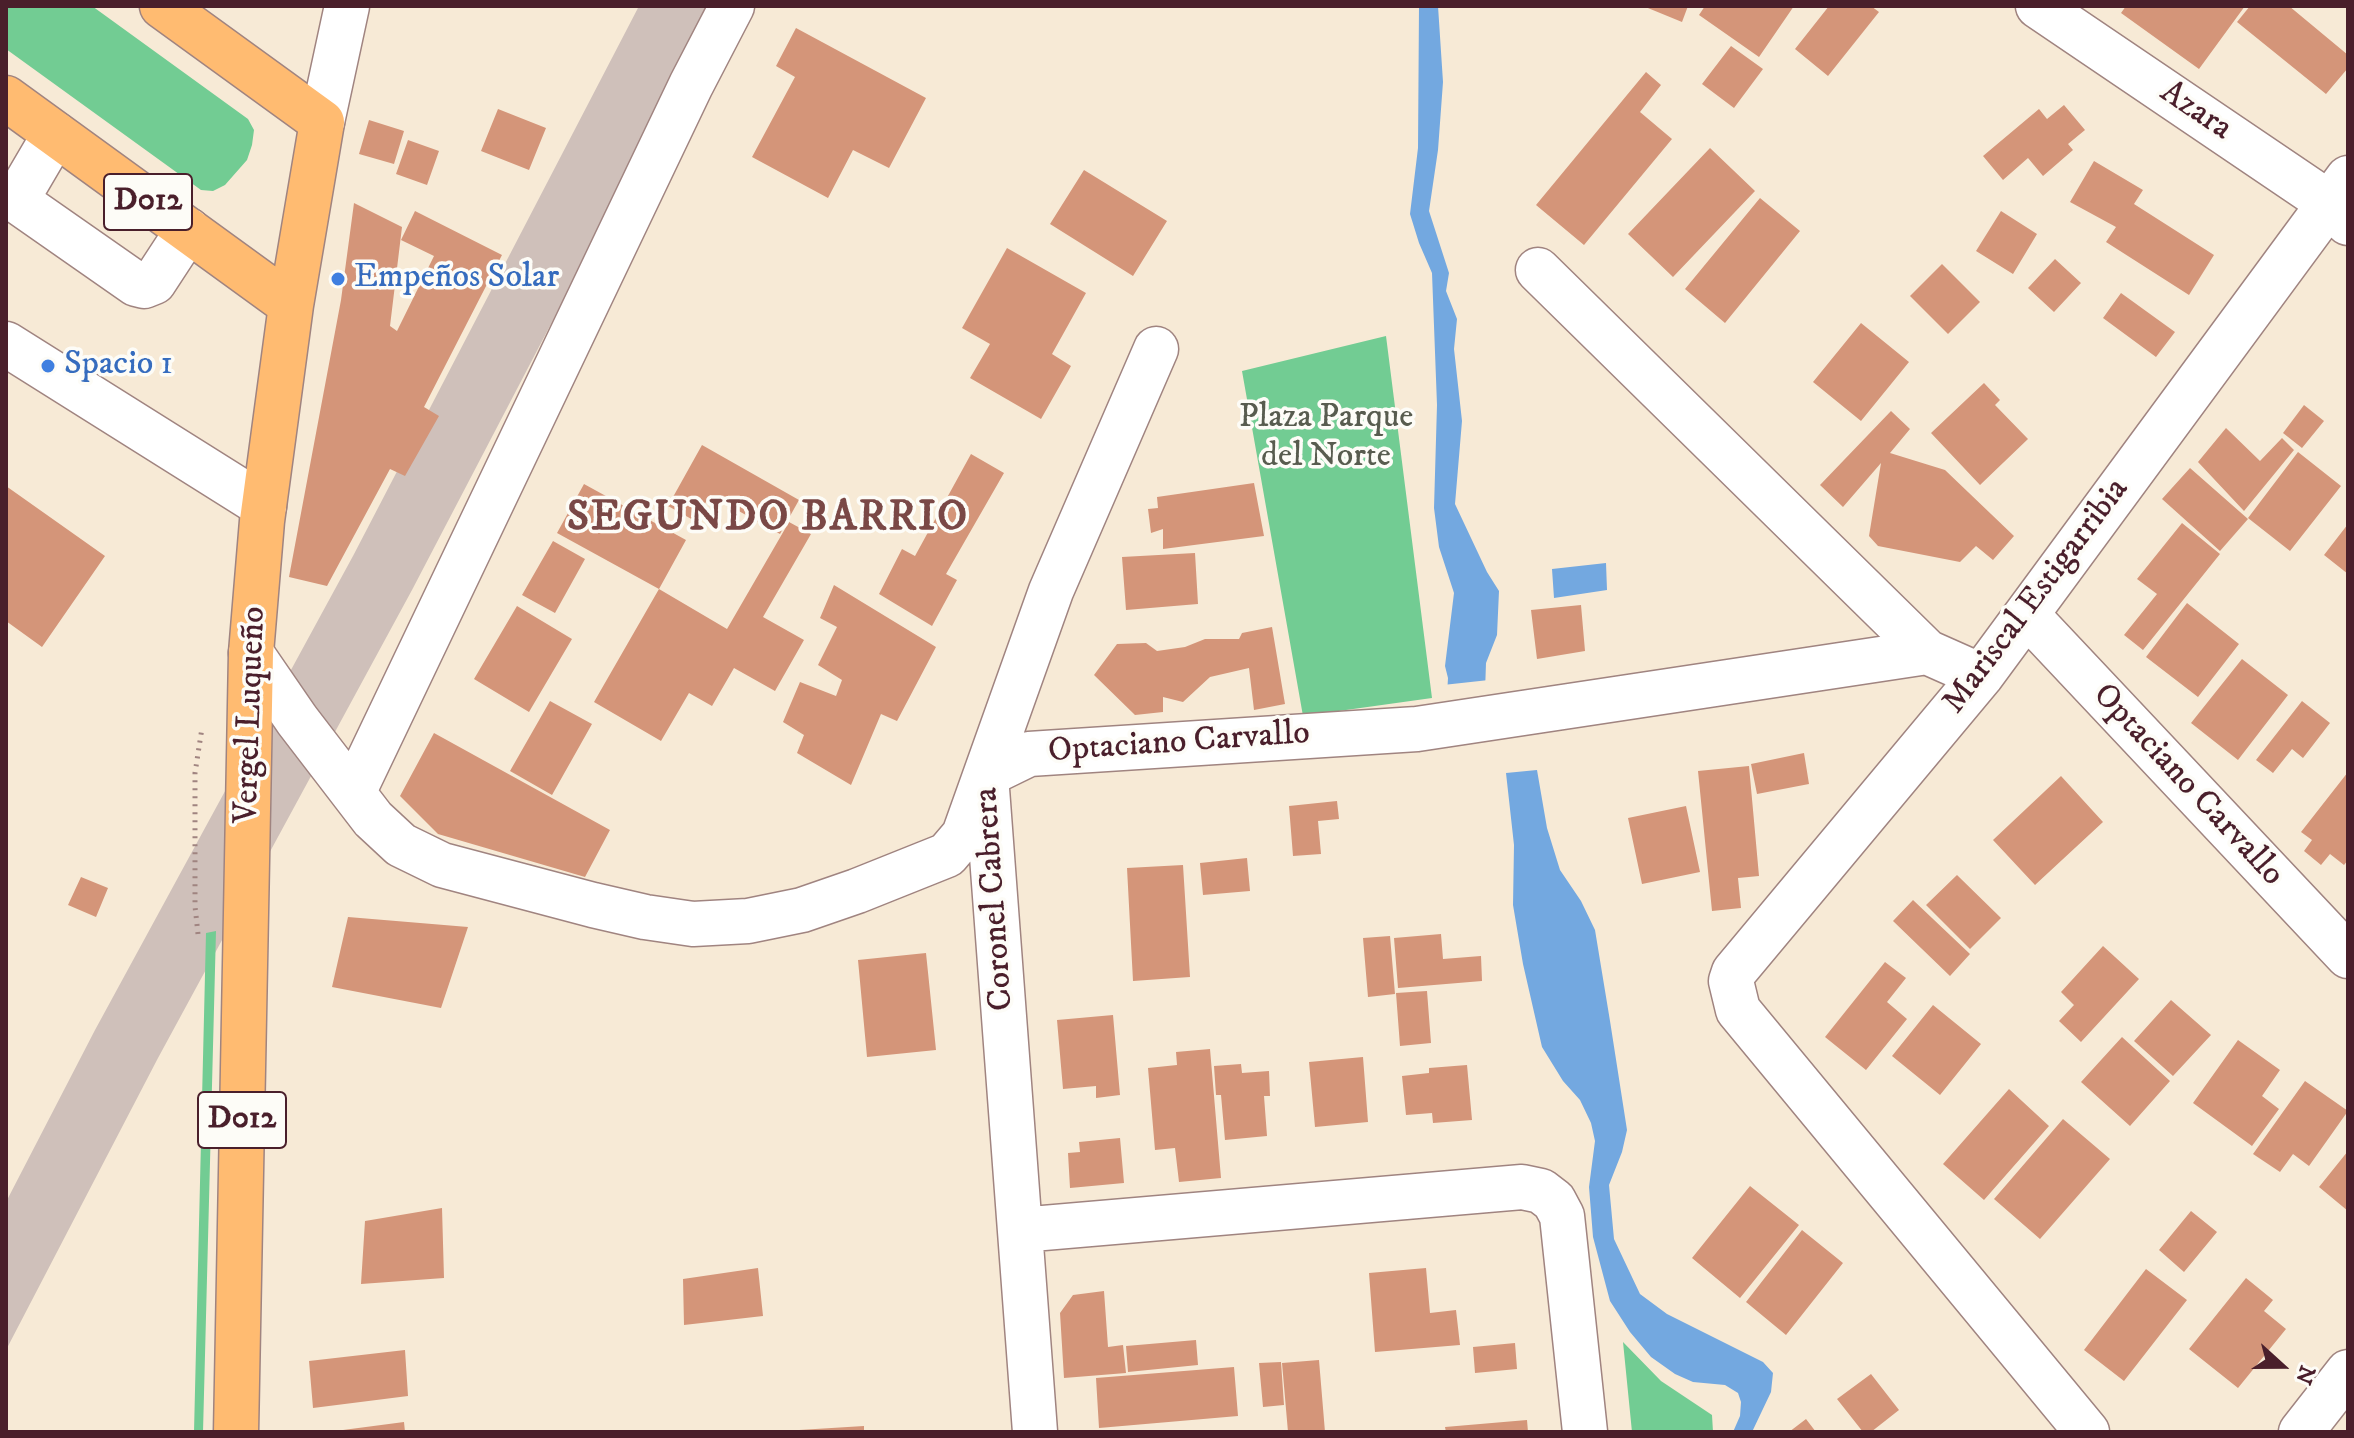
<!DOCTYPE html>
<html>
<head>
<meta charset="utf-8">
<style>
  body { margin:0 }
  #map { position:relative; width:2354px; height:1438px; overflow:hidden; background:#f7ead6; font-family:"IM FELL DW Pica",serif }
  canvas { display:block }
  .frame { position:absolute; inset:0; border:8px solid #4a1f2b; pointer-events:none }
  .north { position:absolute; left:2242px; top:1326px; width:80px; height:80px; -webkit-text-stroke:6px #fdfcf7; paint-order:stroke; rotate:111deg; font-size:22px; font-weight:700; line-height:32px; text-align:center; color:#4a1f2b }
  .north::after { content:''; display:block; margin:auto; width:28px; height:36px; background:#4a1f2b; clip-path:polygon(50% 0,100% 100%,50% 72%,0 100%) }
</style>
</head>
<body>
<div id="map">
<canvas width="2354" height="1438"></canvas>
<div class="frame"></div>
<div class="north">N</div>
</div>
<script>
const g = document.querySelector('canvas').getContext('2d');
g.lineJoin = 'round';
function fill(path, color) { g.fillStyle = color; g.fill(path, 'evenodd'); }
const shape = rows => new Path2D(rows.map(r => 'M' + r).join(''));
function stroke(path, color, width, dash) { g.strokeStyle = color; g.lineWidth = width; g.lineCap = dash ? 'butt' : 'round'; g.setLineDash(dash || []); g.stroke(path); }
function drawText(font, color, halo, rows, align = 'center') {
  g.font = font + ' "IM FELL DW Pica",serif'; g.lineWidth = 7; g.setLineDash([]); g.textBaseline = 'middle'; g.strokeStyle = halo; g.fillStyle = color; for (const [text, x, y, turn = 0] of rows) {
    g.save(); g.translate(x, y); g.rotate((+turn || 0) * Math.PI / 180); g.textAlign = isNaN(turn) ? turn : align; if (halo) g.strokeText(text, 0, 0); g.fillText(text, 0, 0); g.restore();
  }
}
fill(shape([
  [639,6,717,6,412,590,158,1058,6,1350,6,1202,95,1030,353,556]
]), '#cfc0ba');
fill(shape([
  [6,6,92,6,248,119,254,130,252,145,247,160,225,185,213,191,201,190,6,49],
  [1386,336,1432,698,1303,716,1242,371],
  [216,931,203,1432,194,1432,206,933],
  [1623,1342,1661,1381,1712,1415,1713,1432,1632,1432]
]), '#72cc93');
fill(shape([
  [1419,6,1438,6,1443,82,1438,150,1429,211,1449,273,1446,291,1457,319,1454,349,1462,421,1455,504,1487,572,1499,591,1497,635,1486,663,1485,692,1447,695,1448,678,1445,666,1454,593,1439,547,1434,508,1437,405,1432,273,1419,243,1410,214,1418,148],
  [1606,563,1607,590,1554,598,1552,569],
  [1537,770,1547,828,1560,870,1581,901,1595,930,1610,1021,1627,1130,1622,1152,1609,1185,1614,1239,1640,1294,1667,1314,1763,1362,1773,1373,1771,1392,1752,1432,1733,1432,1740,1416,1741,1402,1738,1393,1725,1385,1693,1382,1675,1374,1651,1357,1630,1332,1610,1301,1593,1237,1589,1187,1595,1141,1591,1123,1580,1100,1563,1081,1542,1047,1523,964,1513,905,1514,845,1506,773]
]), '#73a8e0');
fill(shape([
  [1489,680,1489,693,1486,696,1447,699,1443,696,1443,685]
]), '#f7ead6');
fill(shape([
  [1643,6,1688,6,1682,22],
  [1705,6,1794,6,1759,57,1699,15],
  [1829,6,1871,6,1879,12,1828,76,1795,49],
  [2126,6,2245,6,2199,69,2121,13],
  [2250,6,2289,6,2348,55,2348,68,2326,94,2237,22],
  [796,28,926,98,889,168,853,150,828,198,752,157,795,77,776,66],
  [1731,46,1763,69,1734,108,1702,84],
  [1646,72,1661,85,1640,112,1672,139,1584,245,1536,205],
  [2064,105,2085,130,2068,144,2073,150,2043,176,2028,158,2003,180,1983,156,2039,109,2047,119],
  [498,109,546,128,529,170,481,151],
  [369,120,404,131,394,164,359,154],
  [408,140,439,151,427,185,396,174],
  [1710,148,1755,191,1673,277,1628,234],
  [2094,161,2143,190,2134,204,2214,255,2189,295,2106,242,2116,227,2070,202],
  [1084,170,1167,221,1133,276,1050,224],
  [1760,198,1800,231,1725,323,1685,289],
  [354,203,402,227,390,326,397,331,434,256,401,240,415,211,502,255,424,407,439,416,405,476,390,469,327,586,289,577,341,300],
  [2001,211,2037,234,2013,274,1976,251],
  [1007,248,1086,293,1052,354,1071,366,1041,419,970,378,990,344,962,328],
  [2055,259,2081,283,2054,312,2028,288],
  [1942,264,1980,302,1948,334,1910,296],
  [2121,293,2175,332,2156,357,2103,318],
  [1861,323,1909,362,1861,421,1813,382],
  [1984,383,2000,400,1995,405,2028,439,1980,485,1931,433],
  [2304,405,2324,421,2302,448,2283,433],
  [1891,411,1910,429,1890,453,1945,470,2014,536,1993,560,1976,546,1960,562,1878,546,1869,536,1881,463,1843,507,1820,485],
  [2226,428,2260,461,2282,438,2294,450,2244,511,2198,462],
  [702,445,799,500,780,534,710,495,695,521,668,506],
  [2298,452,2341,486,2290,551,2248,518],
  [971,454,1004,473,946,574,957,580,932,626,879,594,902,549,915,556],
  [2190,468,2248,519,2220,551,2162,499],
  [1254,483,1264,536,1163,549,1163,529,1151,533,1148,509,1158,508,1157,497],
  [584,484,686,540,659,589,557,533],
  [6,486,105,556,42,647,6,621],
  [789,522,811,534,763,617,804,640,775,691,734,668,712,706,689,693,661,741,594,702,659,589,727,629],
  [2182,523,2220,554,2143,650,2124,635,2157,594,2137,579],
  [2348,524,2348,574,2324,555],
  [553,541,585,559,555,613,522,595],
  [1195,553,1198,604,1126,610,1122,557],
  [834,585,936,647,897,721,881,714,851,785,797,753,804,735,783,722,800,682,836,696,842,680,818,665,837,627,820,618],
  [2187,603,2239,644,2198,697,2146,657],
  [1581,605,1585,651,1537,659,1531,610],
  [517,606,572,639,529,712,474,679],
  [1272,627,1285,704,1254,710,1249,668,1210,677,1183,702,1163,697,1163,712,1135,715,1094,675,1117,644,1146,643,1157,651,1185,647,1205,639,1239,639,1242,633],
  [2242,659,2288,695,2238,760,2191,723],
  [550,701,592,724,552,795,510,771],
  [2302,701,2330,723,2303,758,2292,749,2273,773,2256,760],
  [434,733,610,830,585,877,438,834,400,796],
  [1804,753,1809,784,1757,794,1751,764],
  [1749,766,1759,876,1738,878,1741,908,1712,911,1698,771],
  [2348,772,2348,860,2344,865,2330,854,2321,865,2304,851,2312,840,2301,832],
  [2061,776,2103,822,2035,885,1993,840],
  [1337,801,1339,819,1318,821,1321,854,1293,856,1289,806],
  [1686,806,1700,872,1642,884,1628,818],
  [1247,858,1250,891,1203,895,1200,863],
  [1183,865,1190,977,1133,981,1127,868],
  [1957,875,2001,918,1970,949,1926,905],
  [81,877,108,888,96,917,68,905],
  [1913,900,1970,954,1950,976,1893,921],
  [348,917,468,927,441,1008,332,987],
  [1441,934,1443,959,1481,956,1482,981,1398,988,1394,938],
  [1390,936,1395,994,1368,997,1363,938],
  [2103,946,2139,979,2081,1042,2059,1021,2074,1005,2061,992],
  [926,953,936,1050,867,1057,858,960],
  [1885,962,1906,978,1887,1002,1907,1019,1866,1070,1825,1037],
  [1427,991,1431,1043,1400,1046,1396,993],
  [2171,1000,2211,1035,2173,1076,2134,1041],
  [1933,1005,1981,1044,1940,1095,1892,1056],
  [1113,1015,1120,1095,1096,1098,1096,1086,1063,1089,1057,1020],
  [2122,1037,2170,1081,2130,1126,2081,1082],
  [2238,1040,2280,1070,2262,1096,2279,1109,2252,1146,2193,1103],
  [1210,1049,1221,1178,1179,1182,1175,1148,1155,1150,1148,1068,1177,1065,1176,1052],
  [1363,1057,1368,1122,1315,1127,1309,1062],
  [1241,1064,1242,1073,1269,1071,1270,1096,1264,1096,1267,1136,1225,1140,1221,1095,1216,1095,1214,1066],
  [1467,1065,1472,1120,1433,1123,1432,1113,1406,1115,1402,1076,1429,1073,1429,1068],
  [2305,1081,2348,1111,2309,1166,2293,1154,2280,1172,2253,1154],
  [2009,1089,2049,1126,1984,1200,1943,1164],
  [2063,1119,2110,1159,2040,1239,1994,1199],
  [1120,1138,1124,1183,1070,1188,1068,1153,1080,1152,1079,1142],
  [2348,1151,2348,1211,2319,1187],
  [1750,1186,1799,1225,1740,1298,1692,1258],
  [442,1208,444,1278,361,1284,365,1221],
  [2191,1211,2217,1232,2184,1272,2159,1250],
  [1802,1230,1843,1263,1786,1335,1746,1302],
  [758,1268,763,1316,684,1325,683,1279],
  [1426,1268,1430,1313,1456,1310,1460,1345,1375,1352,1369,1273],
  [2146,1269,2187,1300,2124,1381,2084,1350],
  [2246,1278,2273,1300,2264,1311,2286,1329,2238,1388,2189,1349],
  [1104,1291,1108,1347,1123,1345,1126,1373,1064,1378,1060,1313,1073,1295],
  [1196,1340,1198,1365,1128,1372,1126,1346],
  [1515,1343,1517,1369,1475,1373,1473,1347],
  [405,1350,408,1396,313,1408,309,1361],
  [1319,1360,1325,1432,1288,1432,1282,1363],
  [1281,1362,1284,1405,1263,1407,1259,1363],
  [1234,1367,1238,1416,1099,1428,1096,1378],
  [1871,1374,1899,1410,1871,1432,1863,1432,1837,1399],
  [1806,1419,1816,1432,1789,1432],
  [1527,1420,1528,1432,1446,1432,1445,1427],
  [404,1422,405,1432,343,1432,343,1430],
  [864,1426,864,1432,799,1432,799,1430]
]), '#d49579');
const minor = shape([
  [2038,6,2329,203,2348,223],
  [322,122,347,6],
  [55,134,21,192,20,203,136,284,144,286,154,282,188,230],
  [1538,270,1927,652],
  [6,344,264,506],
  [2027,615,2348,956],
  [251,653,297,720,373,819,401,845,442,865,593,905,645,917,693,924,748,921,802,910,857,891,947,855,964,835,1051,591,1156,349],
  [986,775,1029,754,1417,729,1927,652,1981,676],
  [987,789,1035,1432],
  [353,793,691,85,732,6],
  [1020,1230,1522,1187,1541,1191,1554,1201,1562,1216,1585,1432],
  [2087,1432,1738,1010,1731,981,1734,972,1981,676,2348,178],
  [2301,1432,2348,1372]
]);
const major = shape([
  [162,6,322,122,291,305,262,521,251,653,236,1432],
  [6,98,291,305]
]);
stroke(minor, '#a08480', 47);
stroke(major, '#a08480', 47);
stroke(shape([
  [198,934,195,906,195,773,202,728]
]), '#a08480', 5, [2, 6]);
stroke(minor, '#fff', 44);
stroke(major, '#ffbb71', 44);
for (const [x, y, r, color] of [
  [338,279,8,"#3f7fe0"],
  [48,366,8,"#3f7fe0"]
]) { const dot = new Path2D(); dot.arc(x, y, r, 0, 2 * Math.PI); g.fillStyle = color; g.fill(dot); stroke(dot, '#fdfcf7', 3); }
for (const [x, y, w] of [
  [148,202,88],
  [242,1120,88]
]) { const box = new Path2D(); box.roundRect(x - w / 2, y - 28, w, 56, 6); g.fillStyle = '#fdfcf7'; g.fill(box); stroke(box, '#4a1f2b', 2); }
drawText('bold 32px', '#4a1f2b', null, [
  ["D012",148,202],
  ["D012",242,1120]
]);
drawText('34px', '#4a1f2b', '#fdfcf7', [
  ["Azara",2195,112,34],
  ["Mariscal Estigarribia",2037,597,-53],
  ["Vergel Luqueño",252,715,-88],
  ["Optaciano Carvallo",1179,744,-4],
  ["Optaciano Carvallo",2187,786,47],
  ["Coronel Cabrera",996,899,-94]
]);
drawText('34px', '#366cbe', '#fdfcf7', [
  ["Empeños Solar",354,279],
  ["Spacio 1",64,366]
], 'left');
drawText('34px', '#585c4f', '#fdfcf7', [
  ["Plaza Parque",1326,419],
  ["del Norte",1326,458]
]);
g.letterSpacing = '2px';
drawText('bold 42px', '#7a4846', '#fdfcf7', [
  ["SEGUNDO BARRIO",768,520]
]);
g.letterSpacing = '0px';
</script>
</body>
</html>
